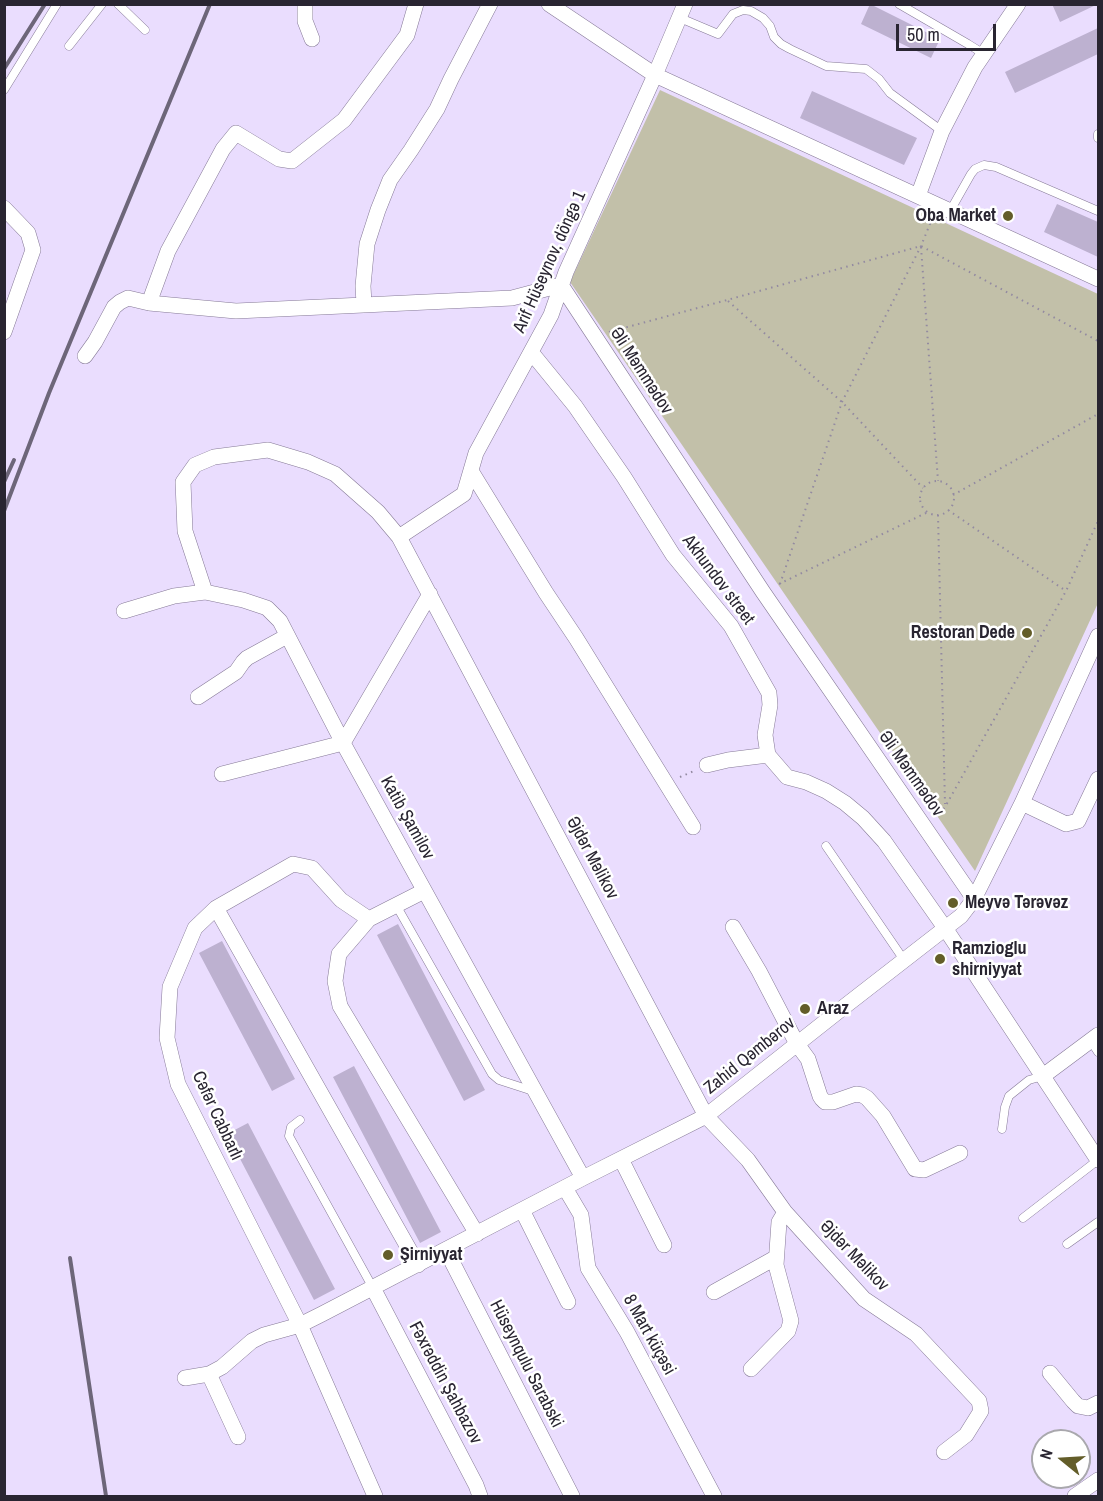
<!DOCTYPE html>
<html>
<head>
<meta charset="utf-8">
<style>
  body { margin:0 }
  #map { position:relative; width:1103px; height:1501px; overflow:hidden; background:#eaddfe; font-family:"Archivo Narrow",sans-serif }
  canvas { display:block }
  .frame { position:absolute; inset:0; border:6px solid #292531; pointer-events:none }
  .north { position:absolute; left:1031px; top:1429px; width:60px; height:60px; box-sizing:border-box; background:#fff; border:2px solid #a9a8ad; border-radius:50%; rotate:288deg; font-size:16px; font-weight:700; line-height:24px; text-align:center; color:#292531 }
  .north::after { content:''; display:block; margin:auto; width:21px; height:27px; background:#635d29; clip-path:polygon(50% 0,100% 100%,50% 72%,0 100%) }
  .scale { position:absolute; left:896px; top:24px; width:100px; height:27px; box-sizing:border-box; border:3px solid #292531; border-top:0; padding-left:8px; font-size:18px; line-height:21px; white-space:nowrap; color:#292531; -webkit-text-stroke:4px #fff; paint-order:stroke }
</style>
</head>
<body>
<div id="map">
<canvas width="1103" height="1501"></canvas>
<div class="frame"></div>
<div class="north">N</div>
<div class="scale">50 m</div>
</div>
<script>
const g = document.querySelector('canvas').getContext('2d');
g.lineJoin = 'round';
function fill(path, color) { g.fillStyle = color; g.fill(path, 'evenodd'); }
const shape = rows => new Path2D(rows.map(r => 'M' + r).join(''));
function stroke(path, color, width, dash) { g.strokeStyle = color; g.lineWidth = width; g.lineCap = dash ? 'butt' : 'round'; g.setLineDash(dash || []); g.stroke(path); }
function drawText(font, color, halo, rows, align = 'center') {
  g.font = font + ' "Archivo Narrow",sans-serif'; g.lineWidth = 5; g.setLineDash([]); g.textBaseline = 'middle'; g.strokeStyle = halo; g.fillStyle = color; for (const [text, x, y, turn = 0] of rows) {
    g.save(); g.translate(x, y); g.rotate((+turn || 0) * Math.PI / 180); g.textAlign = isNaN(turn) ? turn : align; if (halo) g.strokeText(text, 0, 0); g.fillText(text, 0, 0); g.restore();
  }
}
fill(shape([
  [660,90,1098,294,1098,603,975,871,570,282]
]), '#c2c0a9');
fill(shape([
  [870,4,940,39,931,58,861,24],
  [1052,4,1098,4,1060,22],
  [1098,28,1098,54,1015,93,1005,72],
  [812,91,917,138,904,165,800,118],
  [1057,204,1098,222,1098,257,1044,232],
  [398,924,485,1090,464,1101,377,935],
  [222,941,295,1079,272,1091,199,953],
  [354,1066,441,1232,420,1243,333,1077],
  [248,1123,335,1289,314,1300,227,1134]
]), '#bdb1d0');
const service = shape([
  [118,4,145,30],
  [899,4,968,44,984,54],
  [680,18,718,34,733,14,743,10,751,11,763,18,770,26,774,37,781,44,790,49,826,66,866,69,879,79,890,93,942,131],
  [69,46,102,4],
  [4,90,57,4],
  [1098,134,1098,138],
  [950,211,971,174,975,169,984,165,996,167,1098,211],
  [826,846,904,960],
  [396,905,492,1074,499,1080,533,1091],
  [1091,1041,1098,1052],
  [300,1120,291,1127,289,1136,373,1288],
  [1002,1129,1005,1107,1009,1096,1029,1080,1043,1076],
  [1023,1218,1098,1160],
  [1067,1244,1098,1222]
]);
const minor = shape([
  [305,4,305,21,312,39],
  [549,4,655,75,1098,279],
  [918,196,942,131,975,67,1018,4],
  [4,208,28,233,33,250,4,332],
  [149,303,168,251,223,149,236,133,279,159,292,161,344,120,407,35,416,4],
  [364,304,363,286,367,244,378,210,390,180,411,150,437,109,451,79,490,4],
  [531,352,575,406,624,477,673,555,731,626,769,693,770,705,765,735,768,755,787,777,806,782,826,791,845,803,863,818,884,841,945,928,1098,1160],
  [85,356,95,342,114,307,120,302,128,298,149,303,236,311,512,298,561,285,763,592,974,899],
  [471,471,546,593,576,638,693,827],
  [399,537,464,494,476,453,551,315,566,272,655,75,685,4],
  [205,592,185,531,183,482,195,465,214,457,268,450,308,462,335,474,378,512,399,537,706,1116,748,1160,785,1212,864,1299,916,1334,979,1401,981,1411,966,1435,944,1452],
  [124,611,174,596,205,592,243,600,267,608,280,621,343,743,583,1178],
  [198,697,236,672,243,662,247,658,287,636],
  [707,765,728,760,768,755],
  [222,774,343,743,430,594],
  [1022,803,1066,824,1078,821,1098,779],
  [216,908,418,1265],
  [369,919,339,954,335,981,340,1006,477,1234],
  [733,927,759,971,797,1044,808,1059,820,1096,822,1099,825,1102,833,1102,856,1094,862,1095,867,1098,883,1116,915,1169,924,1170,960,1153],
  [1043,1076,1098,1035],
  [621,1159,664,1245],
  [565,1188,581,1215,588,1268,627,1332,714,1496],
  [522,1210,568,1302],
  [446,1250,572,1496],
  [373,1288,476,1485,480,1496],
  [714,1292,775,1258],
  [751,1369,788,1331,791,1321,776,1265,779,1222,785,1212],
  [1050,1373,1073,1401,1078,1406,1088,1408,1098,1403],
  [209,1374,238,1437],
  [185,1378,209,1374,222,1367,252,1341,264,1335,300,1325,322,1314,583,1178,706,1116,840,1010,961,916,974,899,1022,803,1098,636],
  [375,1496,300,1325,178,1084,167,1038,170,987,195,928,216,908,293,864,312,868,341,900,369,919,424,891],
  [1075,1496,1098,1480]
]);
stroke(service, '#867a97', 9);
stroke(minor, '#867a97', 16);
stroke(shape([
  [921,247,938,481],
  [728,301,842,402,923,488],
  [609,332,727,300,921,246,1098,341],
  '920 498a17 17 0 1 1 34 0a17 17 0 1 1-34 0Z',
  [953,495,1098,414],
  [948,510,1066,591],
  [938,515,945,804],
  [779,584,928,512],
  [780,584,842,402,921,246,932,219],
  [680,777,694,771],
  [934,816,941,812,945,807,1066,591,1098,521]
]), '#938aa1', 2, [1.5, 4.5]);
stroke(service, '#fff', 8);
stroke(minor, '#fff', 15);
stroke(shape([
  [4,69,45,4],
  [4,482,14,460],
  [4,511,49,393,210,4],
  [70,1258,106,1496]
]), '#6d6679', 4);
for (const [x, y, r, color] of [
  [1008,216,6,"#635d29"],
  [1027,633,6,"#635d29"],
  [953,903,6,"#635d29"],
  [940,959,6,"#635d29"],
  [805,1009,6,"#635d29"],
  [388,1255,6,"#635d29"]
]) { const dot = new Path2D(); dot.arc(x, y, r, 0, 2 * Math.PI); g.fillStyle = color; g.fill(dot); stroke(dot, '#fff', 2); }
drawText('bold 18px', '#292531', '#fff', [
  ["Oba Market",996,216,"right"],
  ["Restoran Dede",1015,633,"right"],
  ["Meyvə Tərəvəz",965,903],
  ["Ramzioglu",952,949],
  ["shirniyyat",952,970],
  ["Araz",817,1009],
  ["Şirniyyat",400,1255]
], 'left');
drawText('18px', '#292531', '#fff', [
  ["Arif Hüseynov, döngə 1",550,262,-66],
  ["Əli Məmmədov",641,371,57],
  ["Akhundov street",718,580,53],
  ["Əli Məmmədov",911,774,55],
  ["Katib Şamilov",407,818,61],
  ["Əjdər Məlikov",592,858,62],
  ["Zahid Qəmbərov",750,1056,-39],
  ["Cəfər Cabbarlı",217,1116,65],
  ["Əjdər Məlikov",854,1256,46],
  ["8 Mart küçəsi",649,1335,61],
  ["Hüseynqulu Sarabski",526,1364,63],
  ["Fəxrəddin Şahbazov",445,1383,62]
]);
</script>
</body>
</html>
